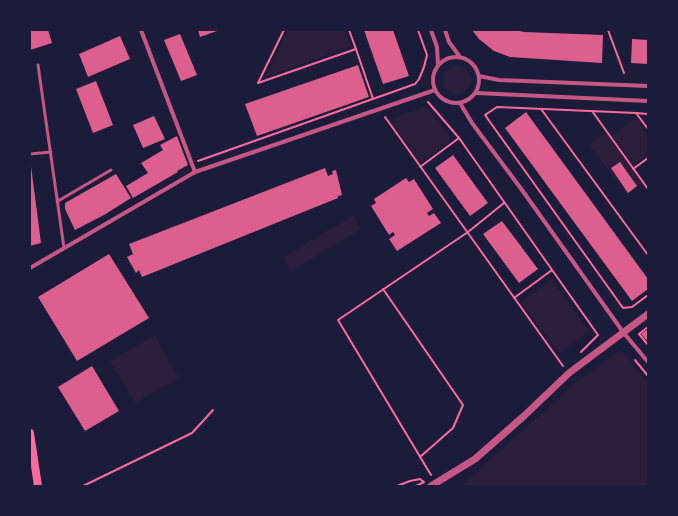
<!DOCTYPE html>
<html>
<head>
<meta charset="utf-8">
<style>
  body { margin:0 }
  #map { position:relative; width:678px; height:516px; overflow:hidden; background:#1b1b3a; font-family:Overpass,sans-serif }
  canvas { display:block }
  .frame { position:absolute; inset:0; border:31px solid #1b1b3a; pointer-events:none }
</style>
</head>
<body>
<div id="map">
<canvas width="678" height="516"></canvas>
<div class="frame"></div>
</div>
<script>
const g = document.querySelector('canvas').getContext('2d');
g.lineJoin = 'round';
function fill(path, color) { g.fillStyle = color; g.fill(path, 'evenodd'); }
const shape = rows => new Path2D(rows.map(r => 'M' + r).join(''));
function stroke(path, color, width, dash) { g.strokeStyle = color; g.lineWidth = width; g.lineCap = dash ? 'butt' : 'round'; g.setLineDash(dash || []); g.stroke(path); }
fill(shape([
  [288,30,345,30,352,46,266,77],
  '443 80a14 14 0 1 1 28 0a14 14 0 1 1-28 0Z',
  [427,106,452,140,420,163,389,120],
  [636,118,648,134,648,155,634,165,612,135],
  [605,133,643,183,627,195,589,145],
  [353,215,361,229,291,271,283,258],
  [551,279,589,331,559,353,521,302],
  [155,335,179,378,135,403,110,361],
  [621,350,648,383,648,486,461,486,574,384]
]), '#2a1e3b');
fill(shape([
  [30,30,48,30,52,43,30,50],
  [198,30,220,30,200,37],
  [364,30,393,30,409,76,383,84],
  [472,30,515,30,524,32,603,35,602,63,510,57,494,51,479,39],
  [180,34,197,75,181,81,164,40],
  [120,36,130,59,88,77,79,54],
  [632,39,648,40,648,64,631,63],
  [358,65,369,97,257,136,245,104],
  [96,81,113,125,93,133,76,89],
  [526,112,648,279,648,289,632,301,505,128],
  [154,116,165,139,143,148,133,125],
  [177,136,188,165,177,171,178,172,133,198,126,186,148,173,141,163,163,150,160,145],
  [453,155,488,203,470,216,435,168],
  [620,162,637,186,628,193,611,168],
  [30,166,31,166,41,243,30,246],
  [325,168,328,176,333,174,332,171,336,170,342,195,338,196,338,198,142,277,139,270,136,273,127,257,133,254,129,244],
  [116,174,131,198,104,215,75,230,65,209,65,203],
  [406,178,409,182,414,179,433,209,427,213,429,216,434,213,441,223,397,251,389,239,395,235,393,232,389,235,371,206,376,203,374,199],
  [502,221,538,269,519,283,483,234],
  [109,254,149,318,77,361,38,297],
  [648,329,648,342,641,334],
  [92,366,119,411,85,431,58,387]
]), '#dd5f8e');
stroke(shape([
  [608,30,624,73],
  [356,49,373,99],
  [258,83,356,49,349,30],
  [258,83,284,30],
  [428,102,459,138,598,335,581,352],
  [541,109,648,255],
  [592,111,648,189],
  [636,113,648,114],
  [385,117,563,366],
  [648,129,636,113,497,107,485,115,623,308,632,307,648,295],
  [198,161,415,84,419,79,424,67,427,55,418,30],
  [420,167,459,138],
  [633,169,648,158],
  [383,289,463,405,453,428,420,457],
  [514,298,552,270],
  [648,327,639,334,648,345],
  [635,360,648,376],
  [431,475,338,320,468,232,504,203],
  [83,486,192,433,213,410],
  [397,486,410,481,420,479,424,482],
  [416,486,424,482]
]), '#ff6b9d', 2);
stroke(shape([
  [38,65,64,248],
  [30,154,51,152],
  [58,201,111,170]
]), '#c65784', 3);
stroke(shape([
  [141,30,195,172],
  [431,30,437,47,438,65],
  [445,30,449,42,460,57],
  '433 80a23 23 0 1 1 46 0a23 23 0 1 1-46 0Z',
  [479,76,499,80,648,86],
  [477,93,648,101],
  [460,103,472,123,522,190,623,332,648,362],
  [30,268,195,172,435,90]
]), '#c65784', 4);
stroke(shape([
  [431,486,475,459,524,416,569,373,648,314]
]), '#c65784', 7);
stroke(shape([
  [30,433,38,486]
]), '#ff6b9d', 8);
</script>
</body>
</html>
